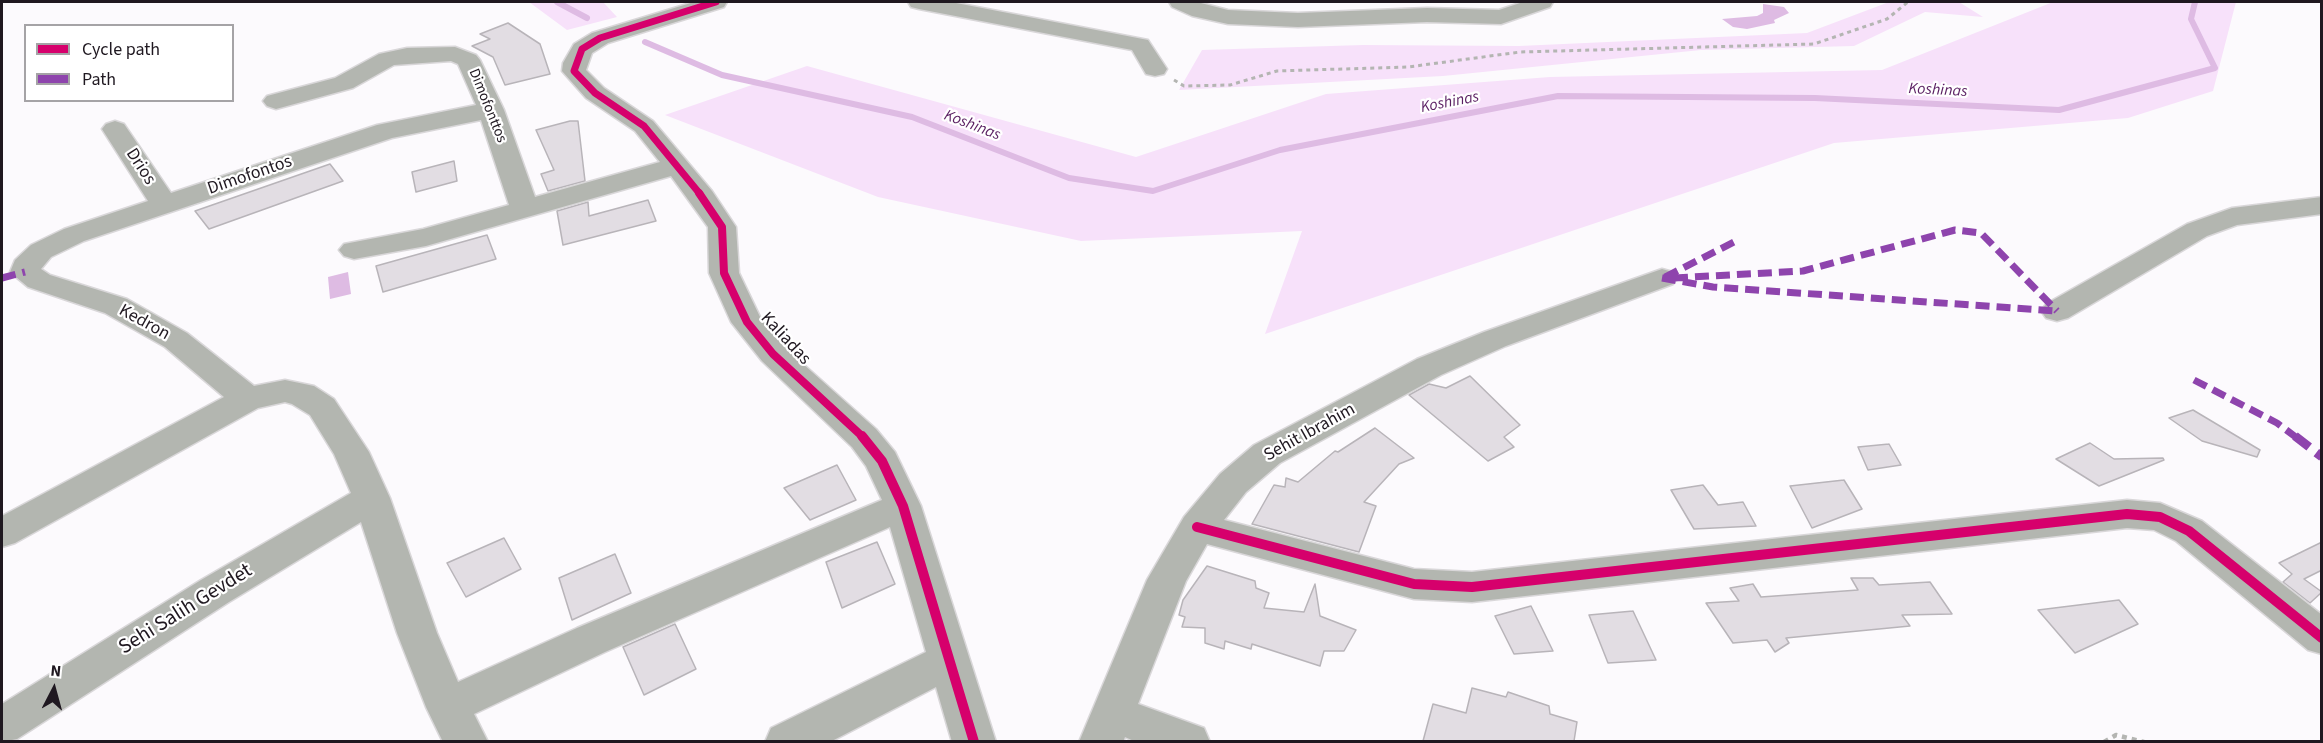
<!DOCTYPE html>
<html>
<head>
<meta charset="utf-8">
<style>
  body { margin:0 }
  #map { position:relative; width:2323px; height:743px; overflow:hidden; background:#fcfafd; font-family:"Source Sans 3",sans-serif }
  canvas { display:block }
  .frame { position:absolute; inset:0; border:3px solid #1f1820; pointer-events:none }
  .legend { position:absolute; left:24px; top:24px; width:210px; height:78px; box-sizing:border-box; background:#fff; border:2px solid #a5a3a6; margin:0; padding:8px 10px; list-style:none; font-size:18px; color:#1f1820 }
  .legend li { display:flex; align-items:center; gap:12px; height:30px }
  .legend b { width:30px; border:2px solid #a5a3a6 }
  .north { position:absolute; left:24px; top:659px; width:60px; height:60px; -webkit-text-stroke:4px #fff; paint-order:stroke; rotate:6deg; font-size:16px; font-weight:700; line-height:24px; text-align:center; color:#1f1820 }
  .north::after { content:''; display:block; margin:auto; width:21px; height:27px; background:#1f1820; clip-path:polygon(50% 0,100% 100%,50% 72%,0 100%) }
</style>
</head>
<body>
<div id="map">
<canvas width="2323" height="743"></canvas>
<div class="frame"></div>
<ul class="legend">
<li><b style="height:8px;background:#d6006c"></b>Cycle path</li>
<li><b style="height:8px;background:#8e44ad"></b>Path</li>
</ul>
<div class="north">N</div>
</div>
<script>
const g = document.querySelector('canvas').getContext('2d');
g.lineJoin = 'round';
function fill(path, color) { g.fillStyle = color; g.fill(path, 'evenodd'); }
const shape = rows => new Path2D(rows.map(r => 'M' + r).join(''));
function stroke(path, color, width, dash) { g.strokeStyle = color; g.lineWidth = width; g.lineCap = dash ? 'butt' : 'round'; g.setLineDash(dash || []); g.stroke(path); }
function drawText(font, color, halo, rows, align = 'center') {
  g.font = font + ' "Source Sans 3",sans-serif'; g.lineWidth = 4.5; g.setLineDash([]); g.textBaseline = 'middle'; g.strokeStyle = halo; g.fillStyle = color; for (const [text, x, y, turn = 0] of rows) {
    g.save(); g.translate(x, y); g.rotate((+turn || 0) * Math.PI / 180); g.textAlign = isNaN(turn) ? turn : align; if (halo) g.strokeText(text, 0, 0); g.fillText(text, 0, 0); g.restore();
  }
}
fill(shape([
  [529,2,603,2,617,17,567,30],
  [1889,2,1959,2,1983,17,1925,12,1854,46,1701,50,1443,76,1179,90,1202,50,1363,45,1519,46,1807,33],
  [2053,2,2236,2,2213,91,2128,118,1834,143,1265,334,1302,231,1081,241,878,197,665,115,807,66,1136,157,1326,94,1550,77,1882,70]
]), '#f7e1fa');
fill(shape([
  [1763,4,1784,7,1789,13,1774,20,1775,23,1747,29,1733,27,1722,19,1757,16,1763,13],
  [348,272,351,294,330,299,328,277]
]), '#debbe3');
stroke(shape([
  [557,2,587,18],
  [645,42,722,75,912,117,1069,178,1153,191,1280,150,1558,96,1815,98,2059,110,2215,68,2191,19,2195,2]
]), '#debbe3', 6);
const building = shape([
  [508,23,540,44,550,74,505,85,493,57,472,46,490,39,480,34,508,23],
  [570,121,578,121,585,181,548,191,541,174,554,170,536,130,570,121],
  [454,161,457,181,416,192,412,172,454,161],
  [330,164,343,181,209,229,195,211,330,164],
  [648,200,656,221,563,245,557,211,588,202,589,216,648,200],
  [487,235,496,259,383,292,376,266,487,235],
  [1470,376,1520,425,1504,437,1514,447,1488,461,1409,395,1429,384,1446,388,1470,376],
  [2193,410,2260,450,2257,457,2202,441,2169,418,2193,410],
  [1375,428,1414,458,1399,464,1364,502,1376,506,1359,552,1252,524,1274,485,1285,487,1286,478,1298,482,1335,451,1338,452,1375,428],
  [2090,443,2114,459,2163,458,2164,460,2099,486,2056,459,2090,443],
  [1889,444,1901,465,1868,470,1858,447,1889,444],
  [837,465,856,500,810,520,784,488,837,465],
  [1844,480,1862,509,1812,528,1790,486,1844,480],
  [1703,485,1718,505,1743,502,1756,526,1694,529,1671,490,1703,485],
  [504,538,521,569,466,597,447,563,504,538],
  [877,542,895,584,842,608,826,562,877,542],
  [2322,542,2322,570,2304,579,2322,592,2310,603,2283,582,2292,574,2279,563,2322,542],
  [615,554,631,593,572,620,559,578,615,554],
  [1207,566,1255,581,1256,588,1269,593,1264,608,1304,612,1315,584,1320,616,1356,630,1344,651,1324,651,1320,666,1252,644,1251,649,1225,641,1224,649,1205,643,1205,628,1182,627,1185,617,1179,615,1183,600,1207,566],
  [1851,578,1873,578,1879,585,1930,582,1952,614,1902,615,1910,626,1786,638,1789,643,1775,652,1767,640,1733,643,1706,603,1739,601,1730,588,1753,584,1761,597,1858,590,1851,578],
  [2119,600,2138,624,2075,653,2038,610,2119,600],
  [1531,606,1553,651,1514,654,1495,616,1531,606],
  [1633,611,1656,660,1608,663,1589,615,1633,611],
  [675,624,696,669,644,695,623,647,675,624],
  [1472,688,1506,697,1508,692,1549,706,1550,714,1577,722,1574,741,1423,741,1433,704,1466,713,1472,688]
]);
fill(building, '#e2dde3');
stroke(building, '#b8b4b9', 1.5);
const minor = shape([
  [694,2,727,2,724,7,608,43,592,53,586,70,604,88,653,121,712,191,736,227,739,273,761,319,784,347,876,429,895,452,921,506,996,742,952,742,936,687,830,742,765,742,771,728,926,652,890,527,605,652,474,714,488,742,443,742,426,707,397,633,361,522,229,602,17,739,2,742,2,704,201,580,351,493,334,454,310,415,292,404,285,402,258,408,15,543,2,547,2,516,224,397,165,347,105,313,28,287,10,272,15,260,31,245,64,229,148,201,102,129,106,124,115,121,124,124,171,193,377,125,476,105,458,64,451,61,394,65,353,88,276,109,267,106,263,101,267,96,335,78,379,54,407,48,455,47,476,55,480,60,504,110,535,197,660,162,635,131,586,98,562,71,563,63,574,44,592,33,694,2],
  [481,120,509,205,423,229,344,244,339,250,344,256,354,259,426,246,671,176,708,227,709,273,731,322,762,361,852,447,866,466,882,500,577,628,458,682,437,633,390,498,369,452,334,399,314,386,285,380,254,386,187,333,127,299,50,275,41,269,51,257,84,241,392,138,481,120],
  [908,2,951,2,1148,40,1167,69,1164,74,1155,76,1146,74,1132,50,919,9,911,7,908,2],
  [1169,2,1197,2,1228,10,1298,13,1427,8,1499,10,1523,2,1553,2,1550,7,1501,24,1427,22,1298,27,1228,24,1192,16,1172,7,1169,2],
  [2322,197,2322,214,2237,225,2207,236,2068,318,2057,321,2046,318,2041,311,2046,304,2187,224,2232,208,2322,197],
  [1662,269,1673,272,1677,278,1673,284,1506,346,1441,375,1280,463,1246,492,1224,520,1414,569,1472,572,2127,500,2160,503,2202,521,2322,615,2322,654,2308,650,2176,541,2154,530,2127,528,1472,602,1414,599,1207,544,1186,581,1138,704,1204,728,1210,742,1136,742,1125,737,1123,742,1079,742,1147,580,1184,517,1220,474,1254,445,1417,359,1484,332,1662,269]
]);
stroke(minor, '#d9d7d9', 3);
stroke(shape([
  [1174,80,1184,86,1230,85,1277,71,1408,67,1520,52,1814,44,1887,19,1908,2]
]), '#b4b5b2', 3, [4, 4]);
stroke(shape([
  [2104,742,2116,735,2144,742]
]), '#b4b5b2', 4.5, [5, 5]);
fill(minor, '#b3b6b0');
stroke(shape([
  [1665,277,1738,240],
  [2,278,25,272],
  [1662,278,1713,287,2057,311],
  [1674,278,1803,271,1955,230,1981,233,2057,311],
  [2194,380,2277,423,2297,438]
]), '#8e44ad', 7, [14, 7]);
stroke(shape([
  [2295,436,2322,457]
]), '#8e44ad', 9, [18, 9]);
stroke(shape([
  [700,194,644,126,595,93,574,71,582,49,600,38,716,2]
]), '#d6006c', 7);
stroke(shape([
  [699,193,722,227,724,273,747,322,773,354,864,438]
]), '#d6006c', 8);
stroke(shape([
  [862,436,882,461,903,506,974,742],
  [1197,527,1414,584,1472,587,2127,514,2160,517,2189,531,2322,638]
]), '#d6006c', 10);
drawText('15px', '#1f1820', '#fff', [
  ["Dimofonttos",487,106,68]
]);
drawText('italic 16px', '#5a1f62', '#fff', [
  ["Koshinas",1938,91,3],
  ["Koshinas",1450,103,-11],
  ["Koshinas",972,126,21]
]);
drawText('18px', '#1f1820', '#fff', [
  ["Drios",140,167,57],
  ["Dimofontos",250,176,-19],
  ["Kedron",144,323,29],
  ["Kaliadas",785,339,47],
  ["Sehit Ibrahim",1310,433,-29]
]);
drawText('21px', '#1f1820', '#fff', [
  ["Sehi Salih Gevdet",186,610,-32]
]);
</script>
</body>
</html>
